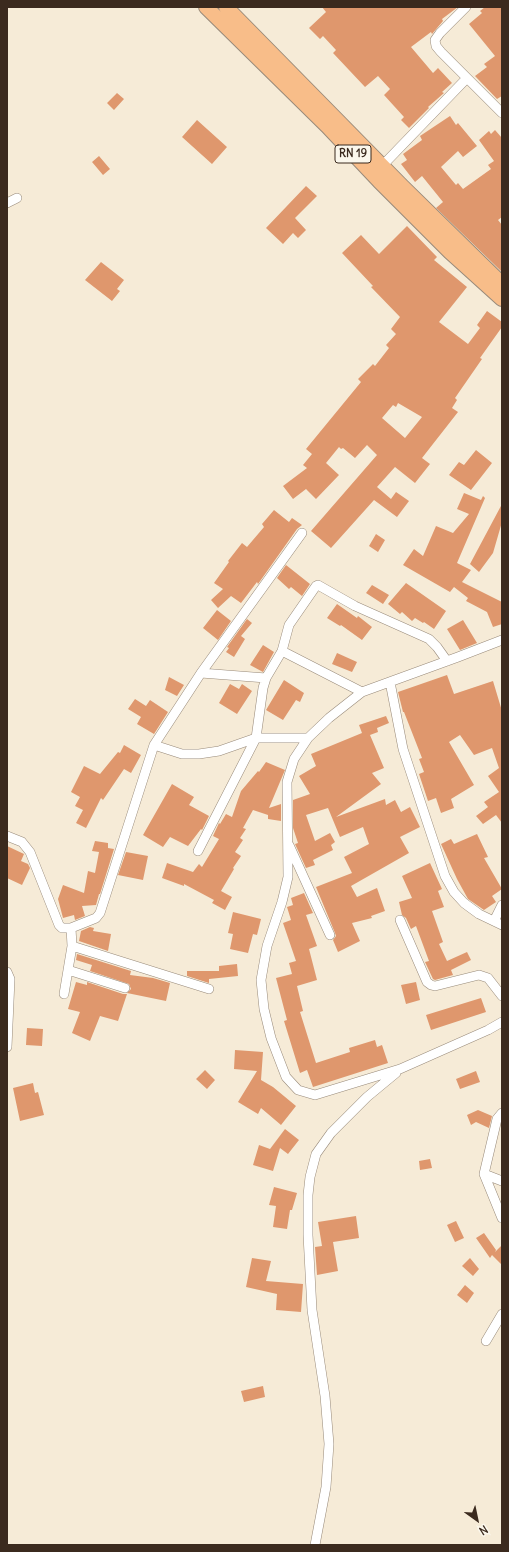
<!DOCTYPE html>
<html>
<head>
<meta charset="utf-8">
<style>
  body { margin:0 }
  #map { position:relative; width:509px; height:1552px; overflow:hidden; background:#f6ebd7; font-family:Delius,sans-serif }
  canvas { display:block }
  .frame { position:absolute; inset:0; border:8px solid #3b2a1e; pointer-events:none }
  .north { position:absolute; left:457px; top:1500px; width:40px; height:40px; -webkit-text-stroke:3px #fbf7ec; paint-order:stroke; rotate:147deg; font-size:11px; font-weight:700; line-height:16px; text-align:center; color:#3b2a1e }
  .north::after { content:''; display:block; margin:auto; width:14px; height:18px; background:#3b2a1e; clip-path:polygon(50% 0,100% 100%,50% 72%,0 100%) }
</style>
</head>
<body>
<div id="map">
<canvas width="509" height="1552"></canvas>
<div class="frame"></div>
<div class="north">N</div>
</div>
<script>
const g = document.querySelector('canvas').getContext('2d');
g.lineJoin = 'round';
function fill(path, color) { g.fillStyle = color; g.fill(path, 'evenodd'); }
const shape = rows => new Path2D(rows.map(r => 'M' + r).join(''));
function stroke(path, color, width, dash) { g.strokeStyle = color; g.lineWidth = width; g.lineCap = dash ? 'butt' : 'round'; g.setLineDash(dash || []); g.stroke(path); }
function drawText(font, color, halo, rows, align = 'center') {
  g.font = font + ' Delius,sans-serif'; g.lineWidth = 3; g.setLineDash([]); g.textBaseline = 'middle'; g.strokeStyle = halo; g.fillStyle = color; for (const [text, x, y, turn = 0] of rows) {
    g.save(); g.translate(x, y); g.rotate((+turn || 0) * Math.PI / 180); g.textAlign = isNaN(turn) ? turn : align; if (halo) g.strokeText(text, 0, 0); g.fillText(text, 0, 0); g.restore();
  }
}
fill(shape([
  [322,7,458,7,442,19,443,21,432,34,431,32,411,47,433,73,438,68,452,83,442,92,444,93,428,107,429,108,409,128,401,120,404,117,384,95,390,89,378,76,365,87,333,53,336,50,323,36,320,39,309,28,326,12],
  [485,7,502,7,502,96,497,99,475,76,487,67,484,64,495,56,469,24,482,13,480,11],
  [117,93,124,99,114,110,107,103],
  [450,116,456,125,458,123,477,146,463,157,458,151,441,167,456,185,458,183,463,189,491,169,488,165,494,161,479,140,489,131,491,134,495,130,502,138,502,217,498,220,502,225,502,272,436,208,443,202,422,176,415,182,401,164,407,160,403,154,422,140,420,136],
  [197,120,227,147,212,164,182,137],
  [99,156,110,169,103,175,92,162],
  [306,186,317,196,295,218,306,230,298,238,293,233,283,244,266,228],
  [407,226,437,257,434,260,467,287,439,322,468,344,480,328,477,325,487,311,502,322,502,327,480,358,482,359,455,398,457,400,452,408,458,412,422,458,430,464,415,483,395,467,377,487,391,499,396,492,409,501,397,517,374,500,331,548,311,531,377,455,367,445,355,458,343,448,341,449,339,447,326,463,339,475,316,499,306,489,293,499,283,486,307,468,303,465,312,454,306,449,361,382,358,379,373,364,375,366,389,348,386,345,396,334,391,329,400,317,371,287,373,286,342,253,361,235,379,254],
  [398,403,422,417,405,438,382,418,393,405,396,407],
  [101,262,124,280,117,289,120,291,112,301,85,280],
  [476,450,492,463,471,490,449,475,459,462,464,465],
  [464,493,481,500,483,496,485,498,457,563,471,570,462,582,502,602,502,624,493,627,487,612,466,601,468,598,454,587,450,592,403,565,414,549,423,556,436,526,453,533,469,514,457,509],
  [502,504,502,522,493,553,479,572,470,564],
  [274,510,289,522,292,518,302,525,297,529,258,584,257,582,241,603,231,596,218,608,211,600,223,589,214,583,229,562,228,561,242,543,247,547,264,527,262,524],
  [376,534,385,540,378,552,369,546],
  [286,565,310,584,302,596,291,587,289,589,277,578],
  [406,583,446,611,434,629,424,622,423,623,415,618,412,621,402,612,400,614,388,604],
  [372,585,389,595,383,604,366,593],
  [337,604,357,618,358,616,372,627,362,640,341,625,340,626,327,618],
  [217,610,231,621,218,640,203,628],
  [247,619,252,623,241,636,245,639,234,657,226,652,229,648,227,647],
  [463,620,477,643,460,650,447,629],
  [263,645,274,652,263,672,250,665],
  [337,653,357,662,352,672,332,664],
  [447,675,454,694,493,681,502,711,502,823,496,815,483,824,476,816,488,807,484,802,499,792,488,776,499,768,492,748,474,755,460,735,449,742,474,785,451,799,454,808,441,813,436,798,428,801,419,774,424,772,419,759,422,758,404,712,403,712,398,692],
  [169,677,184,685,177,696,165,690],
  [284,680,304,693,300,702,296,700,283,720,266,710],
  [230,684,239,689,242,684,252,691,237,714,219,703],
  [135,699,146,706,150,700,168,712,154,734,137,724,141,717,128,709],
  [386,716,389,723,377,728,378,732,370,735,384,768,372,773,381,784,336,817,385,799,386,805,395,800,401,812,410,807,420,827,400,837,409,853,351,886,357,897,377,888,385,911,371,916,372,918,352,923,360,941,338,952,333,940,336,936,335,933,316,887,352,873,344,857,369,844,363,827,340,837,328,808,306,815,315,841,330,833,335,842,331,845,333,850,313,860,315,865,306,868,295,844,298,843,293,828,293,800,310,794,299,776,316,766,311,754,362,733,359,725],
  [124,745,141,755,131,773,124,769,103,800,101,798,86,828,76,823,83,810,75,806,80,797,71,792,84,766,100,774,118,752,120,753],
  [266,762,285,770,269,808,281,804,281,821,268,819,268,815,253,810,243,828,246,829,240,838,243,840,235,852,241,856,233,868,234,869,221,891,232,897,225,910,212,903,214,900,184,884,184,886,162,878,167,863,193,872,199,864,202,867,219,839,213,836,219,823,220,824,226,814,232,817,241,791,258,771,259,772],
  [172,784,194,797,189,805,209,816,202,830,201,829,188,846,170,837,163,847,143,835],
  [477,834,488,857,484,858,502,889,492,896,496,902,484,910,468,899,457,879,441,844,451,839,454,844],
  [95,841,108,843,108,848,114,849,100,894,99,894,96,905,82,906,85,916,75,920,74,915,63,918,58,899,63,885,84,893,88,871,95,873,99,852,92,851],
  [7,846,24,854,21,861,28,864,30,868,22,885,7,878],
  [126,852,148,856,143,880,118,875],
  [430,863,442,889,438,891,444,907,432,911,443,942,439,944,447,961,467,952,471,960,451,970,453,975,435,980,433,979,425,962,429,961,416,926,411,929,410,927,406,918,402,915,399,902,412,898,402,876],
  [304,893,313,913,306,915,317,946,309,949,317,980,297,986,303,1011,300,1012,316,1063,350,1052,349,1048,375,1040,377,1047,382,1045,388,1063,313,1087,307,1070,300,1073,284,1021,287,1020,276,978,292,974,289,963,296,961,283,923,291,920,287,907,293,905,291,898],
  [233,912,261,919,257,935,253,934,248,953,230,949,233,934,228,933],
  [90,927,94,928,93,931,111,934,108,951,79,941,81,931],
  [77,954,131,971,130,975,153,978,170,983,166,1001,127,993,131,989,129,984,90,971,92,965,76,960],
  [237,964,238,976,209,979,209,983,187,976,187,971,219,971,219,966],
  [76,982,87,985,87,982,123,994,127,994,118,1021,100,1016,90,1041,72,1033,80,1012,68,1009],
  [416,982,420,1000,406,1004,401,985],
  [481,998,486,1012,431,1030,426,1015],
  [27,1028,43,1029,42,1046,26,1045],
  [235,1050,263,1052,261,1080,273,1087,296,1106,281,1125,261,1108,258,1114,238,1102,257,1071,234,1069],
  [205,1070,215,1080,207,1089,196,1079],
  [476,1071,480,1082,460,1089,456,1079],
  [33,1083,35,1093,38,1092,44,1115,20,1121,13,1088],
  [478,1110,492,1116,489,1128,476,1122,471,1125,467,1115],
  [285,1129,299,1140,288,1154,280,1148,273,1171,253,1165,259,1145,270,1149],
  [430,1159,432,1168,420,1170,419,1161],
  [274,1187,297,1193,292,1210,290,1210,287,1229,273,1227,276,1206,269,1205],
  [356,1216,359,1238,333,1242,338,1271,317,1275,315,1247,322,1246,318,1222],
  [456,1221,464,1238,455,1242,447,1225],
  [484,1233,496,1250,495,1252,502,1245,502,1265,492,1255,490,1258,476,1238],
  [252,1258,271,1261,266,1281,303,1284,301,1312,276,1310,277,1294,246,1287],
  [470,1258,479,1269,473,1276,462,1266],
  [465,1285,474,1293,467,1303,457,1295],
  [263,1386,265,1397,244,1402,241,1391]
]), '#df976d');
const street = shape([
  [466,7,440,33,435,40,436,46,441,52,502,113],
  [382,166,467,78],
  [7,203,17,198],
  [502,640,458,657,362,692,329,718,308,738,294,759,287,782,288,877,282,902,267,946,261,980,264,1009,271,1038,286,1077,298,1090,315,1095,400,1069,488,1030,502,1022],
  [282,651,289,625,316,586,318,585,355,606,429,639,437,647,447,661],
  [201,673,266,678],
  [390,682,403,749,445,876,454,892,464,903,479,914,502,925],
  [154,745,182,754,199,754,219,751,256,738,308,738],
  [7,836,22,842,30,852,59,925,62,928,71,928],
  [289,845,330,935],
  [198,851,256,738,263,688,266,678,282,651,362,692],
  [400,920,427,982,431,985,435,986,479,975,488,978,502,996],
  [494,921,502,905],
  [72,946,209,989],
  [68,970,125,988],
  [7,972,10,979,7,1047],
  [64,994,72,946,71,928,96,918,100,913,154,745,201,673,302,533],
  [502,1113,497,1119,484,1174,502,1218],
  [484,1174,502,1181],
  [486,1341,502,1314],
  [315,1545,326,1487,329,1444,325,1396,312,1310,308,1235,308,1195,310,1177,316,1154,331,1133,367,1097,396,1073]
]);
const primary = shape([
  [206,7,327,126,379,181,450,252,502,299],
  [226,7,402,186,502,284]
]);
stroke(street, '#988a7a', 10);
stroke(primary, '#988a7a', 16);
stroke(street, '#fff', 9);
stroke(primary, '#f8bd89', 14);
for (const [x, y, w] of [
  [353,154,36]
]) { const box = new Path2D(); box.roundRect(x - w / 2, y - 9, w, 18, 3); g.fillStyle = '#fbf7ec'; g.fill(box); stroke(box, '#3b2a1e', 1); }
drawText('bold 11px', '#3b2a1e', null, [
  ["RN 19",353,154]
]);
</script>
</body>
</html>
